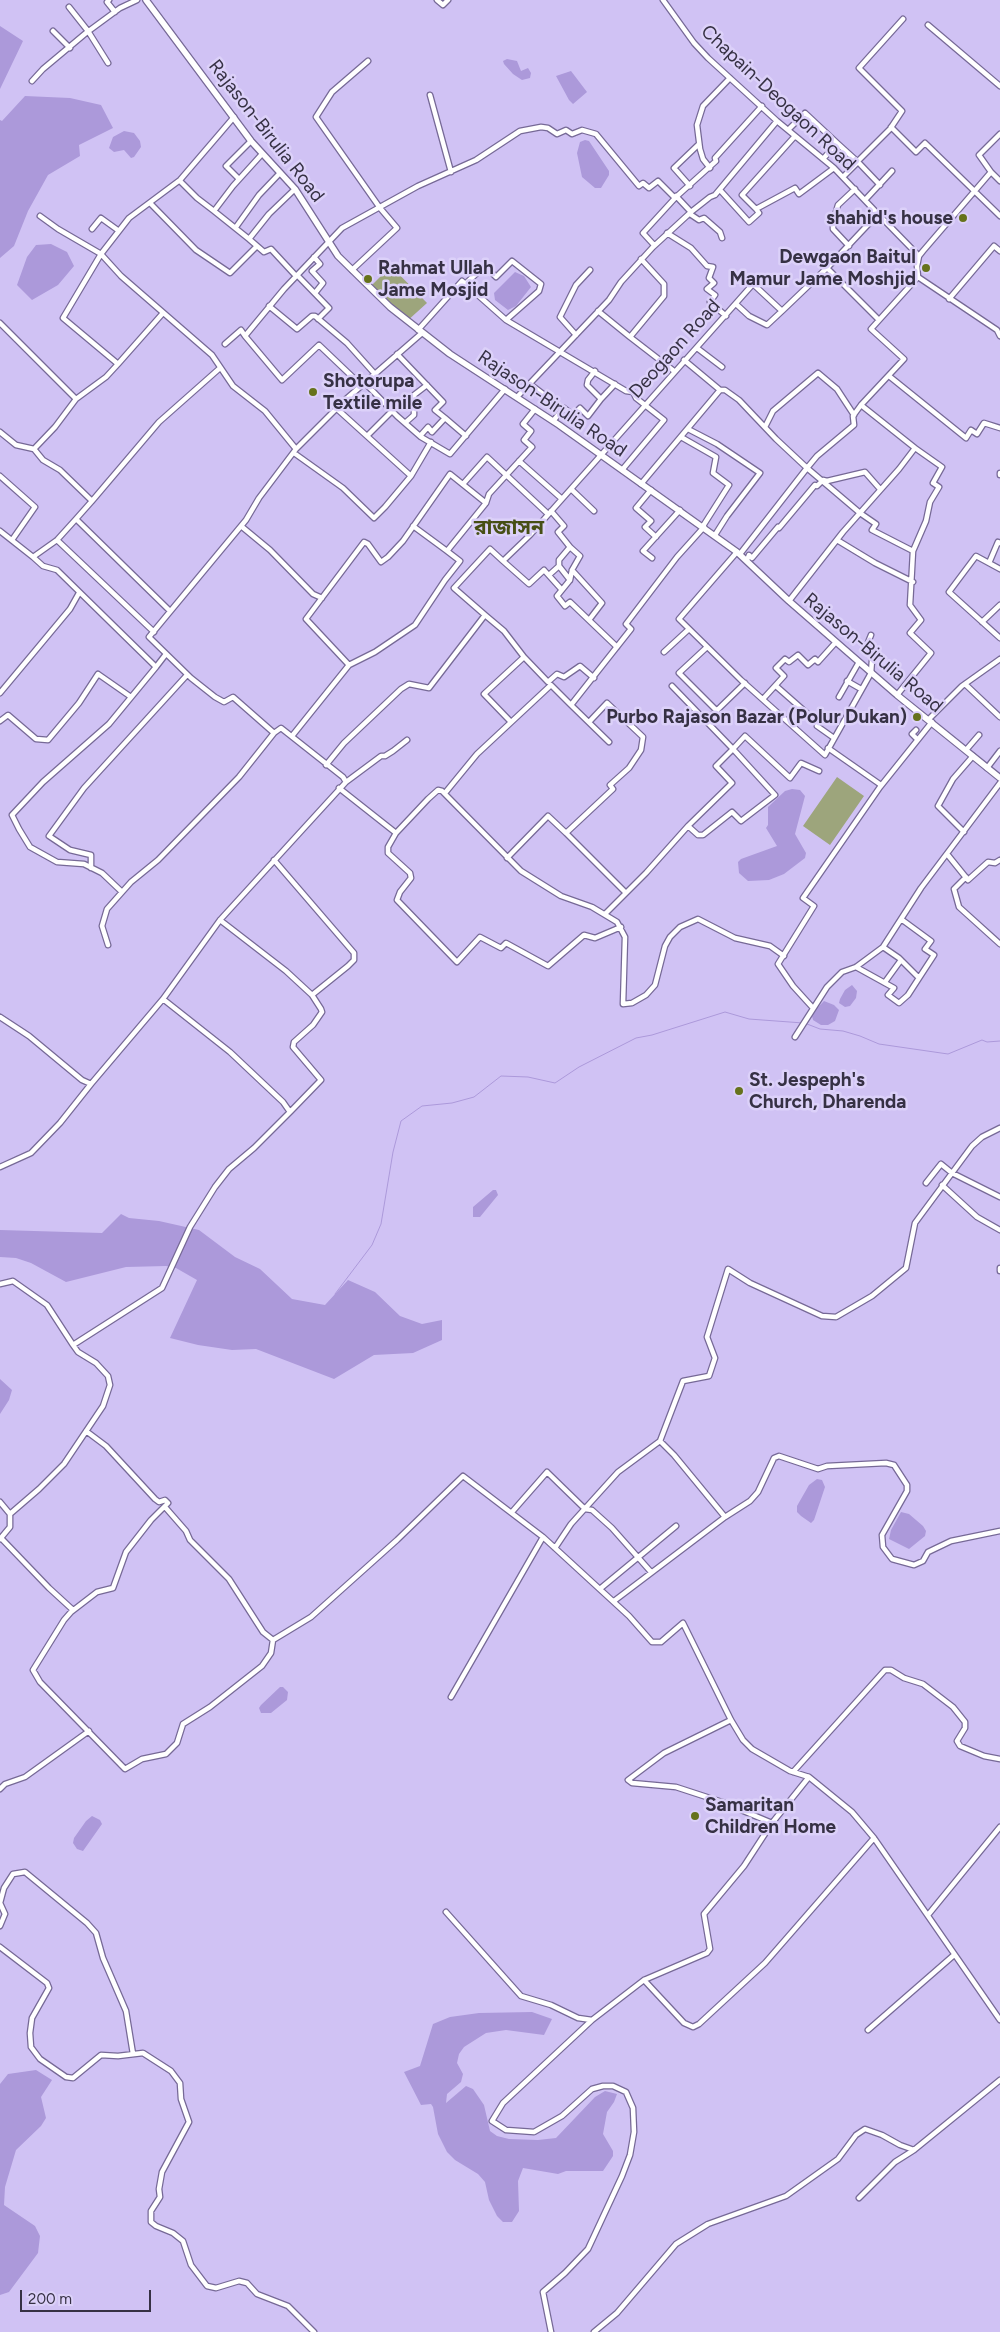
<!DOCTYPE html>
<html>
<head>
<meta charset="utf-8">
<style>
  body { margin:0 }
  #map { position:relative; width:1000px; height:2332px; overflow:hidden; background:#d0c2f4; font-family:Figtree,sans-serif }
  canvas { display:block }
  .scale { position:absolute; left:20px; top:2290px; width:131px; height:22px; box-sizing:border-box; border:2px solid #363144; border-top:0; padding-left:6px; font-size:15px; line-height:18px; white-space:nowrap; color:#363144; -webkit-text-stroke:4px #dcd1f9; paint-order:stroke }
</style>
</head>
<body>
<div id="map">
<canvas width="1000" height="2332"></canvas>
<div class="scale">200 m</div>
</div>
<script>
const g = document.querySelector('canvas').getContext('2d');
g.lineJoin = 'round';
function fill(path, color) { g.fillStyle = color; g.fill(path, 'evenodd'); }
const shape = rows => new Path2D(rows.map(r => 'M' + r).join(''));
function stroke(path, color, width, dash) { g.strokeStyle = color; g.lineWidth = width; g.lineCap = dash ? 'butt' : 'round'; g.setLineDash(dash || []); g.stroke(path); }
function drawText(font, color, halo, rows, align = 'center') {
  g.font = font + ' Figtree,"Noto Sans Bengali",sans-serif'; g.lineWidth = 5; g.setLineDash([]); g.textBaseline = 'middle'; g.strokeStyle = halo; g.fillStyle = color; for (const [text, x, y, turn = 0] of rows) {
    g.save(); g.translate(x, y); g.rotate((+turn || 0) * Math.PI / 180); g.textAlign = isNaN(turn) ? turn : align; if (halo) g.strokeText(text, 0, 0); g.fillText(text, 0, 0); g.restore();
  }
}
fill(shape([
  [391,266,427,303,406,322,371,286],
  [837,777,864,796,830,845,803,826]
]), '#9da57c');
fill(shape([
  [0,26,23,41,0,89],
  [507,59,517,61,521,71,528,68,531,73,530,78,522,80,513,74,504,64,503,61],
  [571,71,587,92,573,104,569,100,556,76],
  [25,96,70,98,101,105,113,128,79,145,80,156,48,175,28,211,14,246,0,258,0,120,2,121],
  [124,131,134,133,140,141,141,147,134,157,131,158,124,150,114,152,109,148,113,137],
  [585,140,589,141,609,171,609,175,601,188,595,188,582,177,577,153,580,142],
  [51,244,67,252,74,266,58,285,32,300,17,285,27,257,36,245],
  [515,272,524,276,531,287,516,306,508,310,495,300,494,293],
  [792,789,800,790,805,796,795,834,806,853,805,858,784,874,769,880,748,881,739,873,738,862,741,859,777,846,766,828,768,825,768,807,785,791],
  [852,985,857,991,856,998,850,1006,845,1007,839,1003,840,999,845,990],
  [824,1001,834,1005,839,1010,835,1021,828,1025,821,1025,813,1020,812,1016,817,1008],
  [493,1190,496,1190,498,1195,480,1217,473,1217,473,1207],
  [121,1214,129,1218,159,1221,199,1230,235,1257,260,1269,292,1299,325,1305,348,1280,375,1292,400,1316,422,1324,442,1320,442,1340,413,1353,374,1355,334,1379,256,1349,232,1350,198,1345,170,1338,197,1280,176,1268,166,1266,126,1267,66,1282,31,1263,16,1258,0,1257,0,1230,102,1233],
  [0,1379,12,1390,9,1400,0,1414],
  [817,1479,822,1480,825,1487,814,1520,811,1523,801,1516,797,1512,797,1506,809,1485],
  [901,1512,909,1514,923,1526,926,1531,925,1536,909,1549,889,1539,891,1530],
  [280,1687,283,1687,288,1692,287,1700,271,1713,261,1713,259,1708,261,1705],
  [92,1816,100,1820,102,1824,83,1851,77,1849,73,1843,74,1838,86,1821],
  [532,2012,552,2019,544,2035,506,2030,486,2033,464,2047,459,2054,457,2063,463,2074,461,2082,447,2094,446,2103,466,2086,473,2089,484,2105,490,2131,497,2136,509,2139,538,2140,556,2138,595,2097,605,2091,617,2094,614,2102,607,2112,603,2134,613,2151,613,2156,603,2171,566,2171,558,2174,523,2168,518,2181,519,2211,512,2222,503,2222,497,2216,489,2200,485,2182,478,2174,455,2160,447,2152,438,2134,433,2107,431,2104,421,2105,404,2072,420,2066,433,2024,450,2017,479,2013],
  [36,2070,52,2080,41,2097,46,2118,41,2126,16,2150,5,2187,4,2205,35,2226,40,2236,38,2253,9,2292,0,2295,0,2084,8,2074]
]), '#ac99da');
stroke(shape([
  [807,1024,820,1029,843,1031,860,1036,879,1044,948,1054,982,1040,987,1042,1000,1041],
  [335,1294,372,1245,381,1224,393,1152,401,1121,422,1106,452,1103,474,1097,501,1076,528,1077,555,1083,579,1067,636,1038,652,1035,725,1012,749,1019,803,1023]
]), '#ac99da', 1);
const minor = shape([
  [109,0,107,2,115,12],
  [437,0,443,5,448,0],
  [663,0,694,43,708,58,777,121,834,168,878,214],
  [69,7,88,31,108,63],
  [928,25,1000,86],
  [53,31,70,48],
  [32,81,43,69,86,33,120,8,137,0],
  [430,95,451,172],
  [891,127,916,152,925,143,1000,216],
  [788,130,805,113,837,143,823,159],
  [1000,134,979,155,991,172,923,251,919,256,917,266,918,277,997,330,1000,336],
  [795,136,742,195,756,209,795,188,799,194,834,168],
  [837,143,858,162,843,177],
  [858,161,890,129,902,111,859,68,903,19],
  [858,162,880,185],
  [710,168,703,159,700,149,697,125,703,106,730,78],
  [991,172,1000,181],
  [239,179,226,166,251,141],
  [180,181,197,198,214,211,233,186,262,154],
  [690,186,674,168,699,144],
  [295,189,269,214,249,239,264,252,271,249,296,276],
  [720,190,749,222,759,213,756,209],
  [676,196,691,212],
  [865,200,892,171],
  [150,203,196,250,230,273,257,246],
  [214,211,249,239],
  [690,214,699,220,704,218,720,232,722,238],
  [40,216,58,229,101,254,63,318,118,364,106,377,76,399,55,427,34,449,43,460,60,470,92,501,159,422,220,368],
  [236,227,259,195,280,173],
  [92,229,101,218,119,231],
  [667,233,691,248,707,266,713,267,709,278,714,283,707,289,715,295,710,302,726,316],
  [654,245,643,233,676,197,716,161,715,158,762,106],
  [849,246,833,229,833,222,838,205,855,189],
  [314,257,320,264,312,271,323,283,315,293],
  [641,259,664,284,664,296,630,337,674,371],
  [827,268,879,320],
  [352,270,397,228,380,208,316,117,332,92,368,61],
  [297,275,329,308,318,319],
  [465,284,485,266,496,277,512,261,541,284,539,291,506,320],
  [949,299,994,246,1000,251],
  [736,304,749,316,767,325,782,311],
  [269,306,297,329,312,316,315,316,347,343,374,373],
  [598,311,630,337],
  [0,323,76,399],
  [418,330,462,281,506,320,626,391,633,392,636,398,664,420,622,470],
  [576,335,560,317,576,285,590,270],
  [225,344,241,330,245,336],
  [697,348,722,367],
  [397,354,443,402,435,410,445,418,432,432,428,427,420,436],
  [118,364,163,313],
  [889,376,966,438,971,430,977,434,984,423,1000,428],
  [364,382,397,416,421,437,450,454,505,389],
  [530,384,563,409],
  [361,385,319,345,282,380,245,336,284,289,342,228,418,186,476,160,520,131,541,127,548,128,557,134,566,130,572,134,582,130,596,134,639,186,643,183,649,188,658,181,675,198],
  [720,390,725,390,739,400,776,439,807,468,817,456,854,425,853,416,861,405],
  [517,397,609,300,621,282,653,247,691,212,710,197,715,195,777,121],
  [601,399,615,384],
  [445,418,466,436],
  [553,421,564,408,573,415,580,408,588,416,601,399,587,385,588,380,595,371],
  [405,423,414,415,414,395,427,385],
  [765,427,773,411,818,373,837,389,854,415],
  [688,429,717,444,760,473,727,516,715,535],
  [0,432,16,445,34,449],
  [367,436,392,411],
  [681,437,716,457,713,473,729,485,703,526],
  [296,449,345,400,422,333],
  [294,453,343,488,374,518,385,507,411,476,336,408],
  [519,461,562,499],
  [1000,473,1000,475],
  [0,476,35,507,12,540],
  [411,476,431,442],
  [463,484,487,457,548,514],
  [641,484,720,390,684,360],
  [571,489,594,511],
  [651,490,636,508,651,521,645,527,656,537],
  [92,501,76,519,170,611],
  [486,503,489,494,532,447,524,440,531,431,523,424,535,409],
  [551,511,564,526,558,532,570,547],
  [241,526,270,550,313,594,322,598],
  [413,526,447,551],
  [0,531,33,557,57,540,76,519],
  [57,540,154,632],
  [837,540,875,563,913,582],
  [913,551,926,521,930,502,939,487,933,483,942,467,915,448],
  [737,552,679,619,741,680,825,755,871,673,873,648,867,645,871,635],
  [740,554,807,468,860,513,876,524,872,530,913,551,910,605,921,620,910,633,931,653,897,695],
  [33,557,43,566,57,570,156,667,109,724,43,782,12,815,19,829,30,847,57,862,84,864,102,873,122,892],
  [652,558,643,551,680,510],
  [747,560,749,555,752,558,778,527,779,528,815,485,817,486,823,480,827,481,865,472,880,489],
  [503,561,529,584,544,570,562,590],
  [989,563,998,542,1000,543],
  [1000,569,976,556,949,592,1000,638],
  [572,570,602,603,589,620],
  [549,575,559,566],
  [570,580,572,570,580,556,570,547,559,560,559,566,570,580,557,596,565,606,570,602,617,647],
  [789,601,843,532,899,469,915,448,861,405,904,359,871,329,918,277],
  [485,615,504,631,524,657],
  [982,622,1000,605],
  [707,647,679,673,717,711],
  [664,652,689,629],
  [156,667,166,654],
  [847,681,861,689],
  [965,684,1000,717],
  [672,686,733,749,716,766,732,783,688,826],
  [776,686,818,723,817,726,834,738],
  [0,693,70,609,79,593],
  [839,697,859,662],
  [763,699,784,676,776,668,785,659,789,662,798,655,808,665,815,659,818,662,836,642],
  [571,705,609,742],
  [929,719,962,686,1000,659],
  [0,721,8,715,36,739,48,740,79,703,98,674,131,697],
  [590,721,607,703,643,737,641,750,629,768,610,785,613,789,566,833,626,893],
  [706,721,745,683],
  [511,722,484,694,524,657,548,682,557,674,564,677,580,666,594,678],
  [916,730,912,734,917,739],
  [292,736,349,665,306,619,364,542,368,544,381,562,388,557,403,541,450,474,486,503,447,551,460,561,445,580,415,625,375,652,349,665],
  [828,748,881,785],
  [966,750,979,735],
  [326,765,344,743,401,689,409,684,429,688,485,615,454,588,490,549,503,561,530,535,753,284,782,311,829,266,878,214,919,256],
  [987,768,1000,751],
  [346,782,381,756,385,756,393,751,407,740],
  [339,788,396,833,388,847,388,853,410,873,411,878,400,892,397,900,457,962,480,937,501,948,506,943,548,966,584,935,595,938,621,927],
  [445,793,477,754,551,685,571,705,631,629,626,624,677,557,704,527],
  [964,832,938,806,953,779,973,756],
  [396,833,428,799,438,790,442,791,521,871,561,896,592,907,617,922,625,937,623,1004,632,1003,646,995,655,985,665,946,670,937,680,927,698,919,735,938,770,946,784,956],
  [947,854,968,880,988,862,995,863,1000,860],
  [507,858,548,816,566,833],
  [274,860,354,953,354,960,348,966,312,995],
  [91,868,91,855,70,850,49,836,84,788,187,675],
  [966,877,954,889,959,907,1000,944],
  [605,914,646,873,688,826,698,835,703,835,732,812,741,821,775,795,733,749,745,736,790,778,801,763,819,771],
  [220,920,286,971,312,995,321,1009,322,1012,313,1025,294,1042,293,1047,321,1080,290,1112],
  [108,945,102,926,107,909,131,882,158,860,239,777,274,733,233,697,224,702,215,697,191,678,149,637,246,520,259,498,296,449,265,411,233,386,212,355,121,276,101,254,129,218,180,180,234,117],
  [883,947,899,958,919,978,934,955,925,949,931,941,901,919],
  [856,967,894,988,888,995,899,1003,908,995,919,978],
  [885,982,901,960],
  [813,1008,793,986,778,964,814,906,803,898,880,787,932,722],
  [0,1017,29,1036,82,1080,91,1084,163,999,220,920,346,782,343,777,281,728,274,733],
  [795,1037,827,987,842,972,856,967,883,947,921,888,1000,783],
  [0,1167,31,1153,60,1123,91,1084],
  [926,1183,941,1164,952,1173,1000,1197],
  [942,1185,977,1217,1000,1230],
  [1000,1268,1000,1271],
  [0,1284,13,1281,47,1305,73,1345,162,1288,190,1227,215,1187,229,1169,254,1148,290,1112,283,1102,230,1052,163,999],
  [86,1431,106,1446,155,1499,159,1502,165,1500,168,1503,151,1520,126,1552,113,1588,97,1592,71,1612,64,1620,33,1670,40,1682,125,1769,142,1759,166,1754,177,1743,183,1724,210,1707,262,1666,271,1653,273,1640],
  [0,1502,10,1514],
  [165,1507,186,1531,190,1540,229,1579,263,1632,273,1640,311,1617,397,1540,463,1476,543,1537,629,1616,652,1642,661,1642,683,1623,731,1720,743,1740,752,1749,790,1771,809,1777,852,1812,874,1838,1000,2020],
  [512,1512,547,1472,585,1509,592,1510,612,1528,651,1572],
  [725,1517,750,1501,758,1492,774,1458,779,1456,818,1469,827,1466,886,1463,894,1465,907,1485,907,1491,882,1535,883,1547,892,1559,914,1565,923,1561,928,1552,951,1541,1000,1531],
  [1,1538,49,1588,73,1610],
  [0,1539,10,1527,10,1514,39,1489,64,1464,103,1406,110,1385,108,1376,96,1363,78,1352,73,1345],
  [555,1548,571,1524,618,1472,660,1441,683,1381,709,1376,715,1358,707,1337,728,1269,750,1283,822,1316,836,1317,872,1296,906,1268,915,1223,972,1146,982,1137,1000,1128],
  [601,1588,676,1526],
  [614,1601,725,1517,674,1455,660,1441],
  [451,1697,543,1537],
  [731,1720,664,1753,628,1780,632,1783,676,1787,722,1802,772,1823],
  [793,1772,885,1670,891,1670,904,1678,923,1684,953,1707,965,1722,965,1728,957,1741,960,1746,984,1756,1000,1759],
  [0,1789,5,1784,25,1777,89,1731],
  [0,1903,4,1888,13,1874,25,1872,87,1923,96,1933,103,1958,126,2011,133,2054],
  [0,1903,5,1914,0,1926],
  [446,1912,521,1996,551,2005,578,2018,592,2020,644,1980,707,1953,710,1949,704,1914,744,1866,772,1823,809,1777],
  [928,1915,1000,1827],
  [0,1947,47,1983,49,1988,32,2018,30,2033,31,2047,40,2059,66,2077,73,2078,101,2055,118,2056,143,2053,171,2071,180,2083,181,2099,189,2122,162,2172,159,2189,160,2197,151,2211,151,2222,156,2226,173,2233,183,2241,191,2265,207,2286,216,2288,239,2281,247,2283,257,2294,288,2306,314,2332],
  [644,1980,684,2023,693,2027,699,2024,765,1963,874,1838],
  [868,2030,954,1955],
  [859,2198,895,2162,914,2150,1000,2080],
  [551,2332,543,2292,565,2273,588,2249,622,2176,630,2155,634,2132,633,2108,626,2092,613,2086,603,2086,592,2089,562,2116,534,2132,506,2130,492,2121,503,2103,592,2020],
  [594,2332,617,2313,676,2244,708,2224,786,2196,838,2159,856,2135,865,2129,882,2135,900,2145,914,2150]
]);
const tertiary = shape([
  [146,0,251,141,295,189,338,256,390,307,450,354,559,425,737,552,789,601,897,695,1000,778]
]);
stroke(minor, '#766996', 7);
stroke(tertiary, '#766996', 8);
stroke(minor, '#fff', 4.5);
stroke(tertiary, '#fff', 5.5);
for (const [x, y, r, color] of [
  [963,218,5,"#66721c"],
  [926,268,5,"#66721c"],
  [368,279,5,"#66721c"],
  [313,392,5,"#66721c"],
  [917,717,5,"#66721c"],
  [739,1091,5,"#66721c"],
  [695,1816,5,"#66721c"]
]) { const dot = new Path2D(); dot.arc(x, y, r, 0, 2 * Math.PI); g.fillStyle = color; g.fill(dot); stroke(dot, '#dcd1f9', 2); }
drawText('19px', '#363144', '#dcd1f9', [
  ["Chapain-Deogaon Road",778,98,43],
  ["Rajason-Birulia Road",266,131,52],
  ["Deogaon Road",675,349,-48],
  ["Rajason-Birulia Road",552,404,34],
  ["Rajason-Birulia Road",873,653,40]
]);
drawText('bold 19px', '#363144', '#dcd1f9', [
  ["shahid's house",953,218,"right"],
  ["Dewgaon Baitul",916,257,"right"],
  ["Mamur Jame Moshjid",916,279,"right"],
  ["Rahmat Ullah",378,268],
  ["Jame Mosjid",378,290],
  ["Shotorupa",323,381],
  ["Textile mile",323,403],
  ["Purbo Rajason Bazar (Polur Dukan)",907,717,"right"],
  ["St. Jespeph's",749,1080],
  ["Church, Dharenda",749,1102],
  ["Samaritan",705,1805],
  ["Children Home",705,1827]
], 'left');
drawText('bold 21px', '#474f15', '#dcd1f9', [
  ["রাজাসন",509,528]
]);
</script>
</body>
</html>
